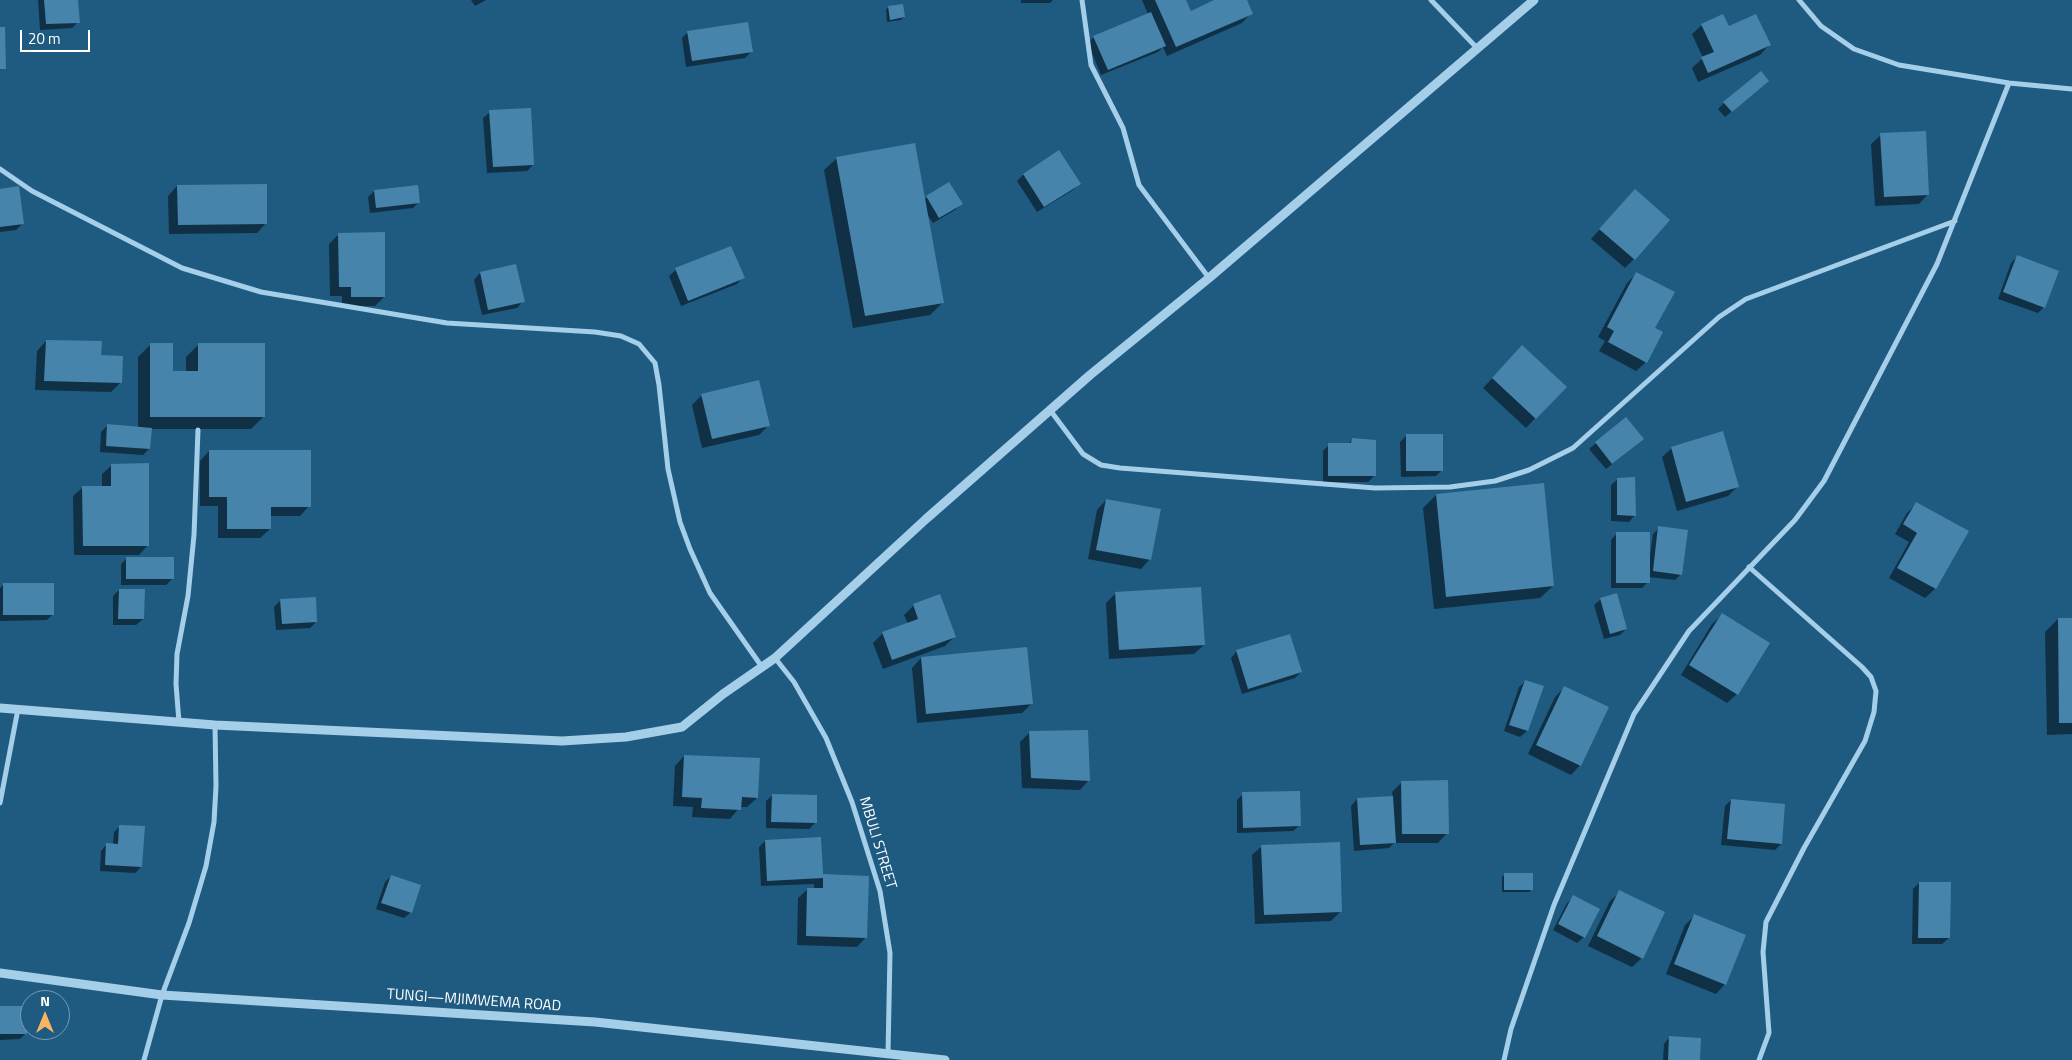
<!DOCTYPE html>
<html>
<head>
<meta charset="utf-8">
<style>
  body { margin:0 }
  #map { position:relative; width:2072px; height:1060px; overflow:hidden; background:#1f5a81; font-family:"Titillium Web",sans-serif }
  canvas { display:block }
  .north { position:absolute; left:20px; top:990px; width:50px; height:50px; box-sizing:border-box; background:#1f5a81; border:1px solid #799cb3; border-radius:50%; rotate:0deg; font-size:14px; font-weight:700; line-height:20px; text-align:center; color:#fff }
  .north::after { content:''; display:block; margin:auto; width:18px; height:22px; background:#f7b564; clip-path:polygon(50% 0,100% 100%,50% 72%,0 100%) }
  .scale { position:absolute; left:20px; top:30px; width:70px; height:22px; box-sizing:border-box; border:2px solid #fff; border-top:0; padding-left:6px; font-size:15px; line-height:18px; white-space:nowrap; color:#fff; -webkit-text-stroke:4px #1f5a81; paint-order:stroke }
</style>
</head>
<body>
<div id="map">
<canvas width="2072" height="1060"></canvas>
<div class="north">N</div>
<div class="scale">20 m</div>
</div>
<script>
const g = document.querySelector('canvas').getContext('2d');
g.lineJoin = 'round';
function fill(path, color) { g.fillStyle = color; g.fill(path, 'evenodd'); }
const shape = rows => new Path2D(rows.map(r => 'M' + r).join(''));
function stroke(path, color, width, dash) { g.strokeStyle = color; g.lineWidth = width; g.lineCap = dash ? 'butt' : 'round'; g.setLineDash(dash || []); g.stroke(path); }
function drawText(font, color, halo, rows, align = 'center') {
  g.font = font + ' "Titillium Web",sans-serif'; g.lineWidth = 4; g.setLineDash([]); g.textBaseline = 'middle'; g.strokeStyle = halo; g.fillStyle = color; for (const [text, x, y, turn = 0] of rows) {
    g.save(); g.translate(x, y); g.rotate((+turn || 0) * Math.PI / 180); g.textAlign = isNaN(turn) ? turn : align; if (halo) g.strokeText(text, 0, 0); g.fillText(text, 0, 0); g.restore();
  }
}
fill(shape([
  [38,0,77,0,78,22,72,28,40,30],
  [471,0,486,0,475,6],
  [1021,0,1053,0,1050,3,1021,3],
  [1142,0,1184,0,1190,12,1218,0,1245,0,1251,13,1242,23,1167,56,1163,47,1158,52,1101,75,1088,43,1094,37,1148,14],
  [888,7,904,17,901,20,887,22,886,10],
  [1702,25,1728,28,1769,45,1760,55,1698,82,1692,68,1703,58,1692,34],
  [688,32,751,52,745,58,686,67,682,38],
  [1761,87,1725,117,1718,109,1724,103],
  [490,112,533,165,527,171,487,173,483,118],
  [1881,135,1928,194,1919,204,1875,206,1871,144],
  [1059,152,1079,184,1073,190,1037,212,1017,181,1023,175],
  [837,158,924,200,927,197,961,204,955,210,933,223,926,213,943,302,930,315,853,328,824,170],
  [177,186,266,223,257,233,169,234,168,196],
  [0,190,23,223,16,230,0,232],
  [374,191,419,202,413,208,370,213,368,197],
  [1626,200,1634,259,1625,268,1591,239],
  [339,234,384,297,375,306,342,306,342,296,330,296,329,244],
  [2017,257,2044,307,2038,313,1998,299,2011,263],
  [676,270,743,277,737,284,681,306,669,276],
  [480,273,523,301,517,308,482,315,474,280],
  [1637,273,1646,362,1636,371,1599,351,1605,341,1598,337,1627,283],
  [46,341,100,356,121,382,111,392,35,390,37,351],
  [151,344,172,373,186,373,186,357,199,344,264,416,251,429,151,429,149,449,143,455,100,452,101,432,108,425,138,428,138,357],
  [1513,356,1565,387,1526,428,1483,388],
  [702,395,769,425,759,435,702,448,692,405],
  [1626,419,1636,445,1606,469,1589,449],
  [1407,435,1442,470,1436,476,1401,477,1400,442],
  [1352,440,1374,476,1368,482,1323,482,1323,451,1329,445,1347,445],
  [1672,448,1738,486,1728,496,1677,511,1662,457],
  [209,451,309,506,300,516,270,516,270,529,260,538,218,538,218,506,200,506,200,461],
  [112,465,148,545,139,555,74,555,73,496,83,487,102,487,102,474],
  [1618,479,1635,515,1629,522,1611,521,1611,485],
  [1542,484,1553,586,1540,598,1434,609,1423,508,1436,495],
  [1106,500,1150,559,1141,569,1088,559,1097,510],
  [1916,504,1967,532,1935,589,1925,598,1889,578,1909,542,1895,534,1907,513],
  [1659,528,1681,574,1675,580,1648,577,1648,582,1642,588,1611,588,1611,540,1617,533,1650,556,1653,534],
  [127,558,172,579,166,585,121,585,121,564],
  [3,585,53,614,47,620,0,621,0,588],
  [119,590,143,619,136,625,113,625,113,596],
  [1116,593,1204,645,1194,654,1109,659,1106,603],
  [1601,599,1626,629,1620,635,1604,639,1594,605],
  [281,600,316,622,310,628,276,630,274,607],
  [914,605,954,637,945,646,883,669,873,643,883,633,908,624,904,615],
  [1722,615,1737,694,1727,703,1681,675,1712,624],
  [2058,619,2072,619,2072,734,2047,735,2045,632],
  [1237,651,1301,672,1295,678,1242,694,1231,658],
  [921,658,1032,703,1022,713,917,723,912,668],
  [1526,681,1527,731,1520,737,1504,731,1519,687],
  [1565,687,1580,765,1571,775,1528,754,1555,697],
  [1030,732,1089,780,1080,790,1022,788,1020,742],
  [684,756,757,798,747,807,740,807,730,819,692,817,693,807,673,806,675,766],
  [1402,782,1447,833,1438,843,1394,843,1389,848,1354,851,1351,806,1357,799,1393,797,1392,792],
  [1243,794,1300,825,1293,831,1237,833,1237,800],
  [773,795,815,823,809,829,766,828,766,801],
  [1731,800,1781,844,1775,850,1721,845,1725,806],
  [120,826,141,867,135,873,100,871,101,851,107,844,113,845,114,832],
  [765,841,822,877,824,875,866,937,857,947,797,945,798,898,808,889,814,889,814,884,761,886,759,847],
  [1262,846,1341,911,1331,921,1255,924,1252,855],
  [1505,874,1532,889,1529,892,1502,892,1502,877],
  [391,876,411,912,404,918,376,909,385,882],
  [1919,883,1949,938,1942,944,1912,944,1913,889],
  [1620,892,1642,958,1632,967,1588,946,1610,901],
  [1574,897,1584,937,1577,943,1553,930,1567,903],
  [1694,916,1725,984,1716,994,1666,974,1685,925],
  [0,1007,26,1033,20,1039,0,1040],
  [1670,1037,1699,1060,1663,1060,1664,1044]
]), '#0007');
fill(shape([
  [44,0,78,0,80,23,46,24],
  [1155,0,1186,0,1191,11,1214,0,1247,0,1253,14,1176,47],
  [903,4,905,17,890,20,888,6],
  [1151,12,1166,46,1108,70,1093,36],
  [1723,14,1729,26,1756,14,1771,45,1708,73,1701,57,1714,52,1701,24],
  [748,22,753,52,692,61,687,31],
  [0,27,5,27,6,69,0,69],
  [1761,71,1769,81,1732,112,1723,102],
  [531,108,534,165,493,167,489,110],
  [1926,131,1929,195,1884,197,1880,133],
  [915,143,944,303,865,316,836,157],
  [1059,150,1081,184,1044,207,1023,174],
  [949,182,963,204,939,218,926,196],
  [267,184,267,224,178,225,177,185],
  [418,185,420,203,376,208,374,190],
  [19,186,24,224,0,227,0,189],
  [1635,189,1670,220,1635,260,1599,229],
  [385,232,385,297,351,297,351,287,339,287,338,233],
  [731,246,745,278,688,301,675,268],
  [2017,255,2059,271,2045,308,2003,292],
  [516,264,525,302,488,310,480,272],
  [1636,272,1675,292,1655,328,1663,332,1647,363,1608,342,1614,331,1607,327],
  [46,340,102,341,101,355,123,356,122,383,44,381],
  [150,343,173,343,173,371,198,371,198,343,265,343,265,417,150,417],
  [1522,345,1567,387,1536,419,1492,378],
  [759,380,770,426,712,439,701,394],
  [1626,417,1644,439,1612,464,1595,442],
  [107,424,152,428,150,449,106,446],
  [1723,431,1739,487,1686,502,1671,447],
  [1406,434,1443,434,1443,471,1406,471],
  [1352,438,1376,440,1376,476,1328,476,1328,443,1351,443],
  [209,450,311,450,311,507,271,507,271,529,227,529,227,497,209,497],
  [149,463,149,546,83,546,82,486,111,486,111,464],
  [1635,477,1636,516,1617,515,1617,478],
  [1544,483,1554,586,1446,597,1436,494],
  [1106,499,1161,509,1151,560,1096,550],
  [1916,502,1969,531,1936,589,1897,568,1917,533,1903,524],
  [1658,526,1688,530,1682,575,1653,571],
  [1616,532,1650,532,1650,583,1616,583],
  [126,557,174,557,174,579,126,579],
  [3,583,54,583,54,615,3,615],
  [1201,587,1205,645,1119,650,1115,592],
  [119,589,145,589,144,619,118,619],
  [1617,593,1627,629,1610,634,1600,598],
  [940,594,956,637,892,660,882,632,918,619,913,604],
  [316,597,317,622,282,624,280,599],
  [1722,613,1770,643,1738,695,1689,665],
  [2058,618,2072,618,2072,723,2059,723],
  [1290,634,1302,672,1248,689,1236,650],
  [1027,647,1033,704,926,714,921,657],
  [1525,680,1544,686,1528,731,1509,725],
  [1564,686,1609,707,1581,766,1536,745],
  [1088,730,1090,781,1031,778,1029,731],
  [684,755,760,758,758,798,742,797,741,810,701,808,702,798,682,797],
  [1448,780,1449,834,1402,834,1401,781],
  [1300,791,1301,826,1243,828,1242,792],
  [772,794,817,795,817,823,771,822],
  [1393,796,1396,843,1360,845,1357,798],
  [1731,799,1785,804,1782,844,1727,839],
  [119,825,145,826,142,867,105,865,106,843,118,844],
  [821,837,823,874,869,876,867,938,806,936,807,888,823,888,823,878,767,881,765,840],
  [1340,842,1342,912,1264,915,1261,845],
  [1504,873,1533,873,1533,890,1504,890],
  [391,875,421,885,412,913,381,903],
  [1919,882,1951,882,1950,938,1918,938],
  [1619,890,1665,912,1643,959,1597,936],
  [1573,895,1600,909,1585,938,1558,924],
  [1694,914,1746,935,1726,985,1674,964],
  [0,1006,27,1006,27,1034,0,1034],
  [1669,1036,1701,1038,1700,1060,1668,1060]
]), '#4784ab');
stroke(shape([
  [1082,0,1091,65,1123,128,1139,185,1209,278],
  [1431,0,1477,48],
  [1799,0,1821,26,1854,49,1899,65,2009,83,2072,89],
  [0,169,32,191,182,268,261,292,447,323,595,332,621,336,639,344,655,363,659,385,668,469,680,522,690,549,710,593,762,667],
  [1050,410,1083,454,1101,465,1120,468,1375,488,1450,487,1495,481,1529,470,1573,448,1719,317,1746,299,1955,221],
  [1749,567,1862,667,1871,677,1876,691,1874,712,1865,741,1804,848,1766,922,1763,952,1769,1033,1759,1060],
  [775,658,794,682,826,738,852,802,880,891,890,953,888,1054],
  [179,722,176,684,177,654,188,596,194,535,198,430],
  [0,803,18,709],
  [144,1060,162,995,189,923,206,866,214,822,216,786,215,725],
  [1504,1060,1511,1029,1554,905,1634,714,1689,631,1795,520,1824,481,1937,264,2009,83]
]), '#a5cee9', 5);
stroke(shape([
  [0,708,215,725,562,741,626,737,682,727,723,694,775,658,926,519,1090,375,1209,278,1534,0],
  [0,973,162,995,595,1022,945,1060]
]), '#a5cee9', 9);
drawText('15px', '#fff', '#1f5a81', [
  ["MBULI STREET",877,843,73],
  ["TUNGI—MJIMWEMA ROAD",474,1001,4]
]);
</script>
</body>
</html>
